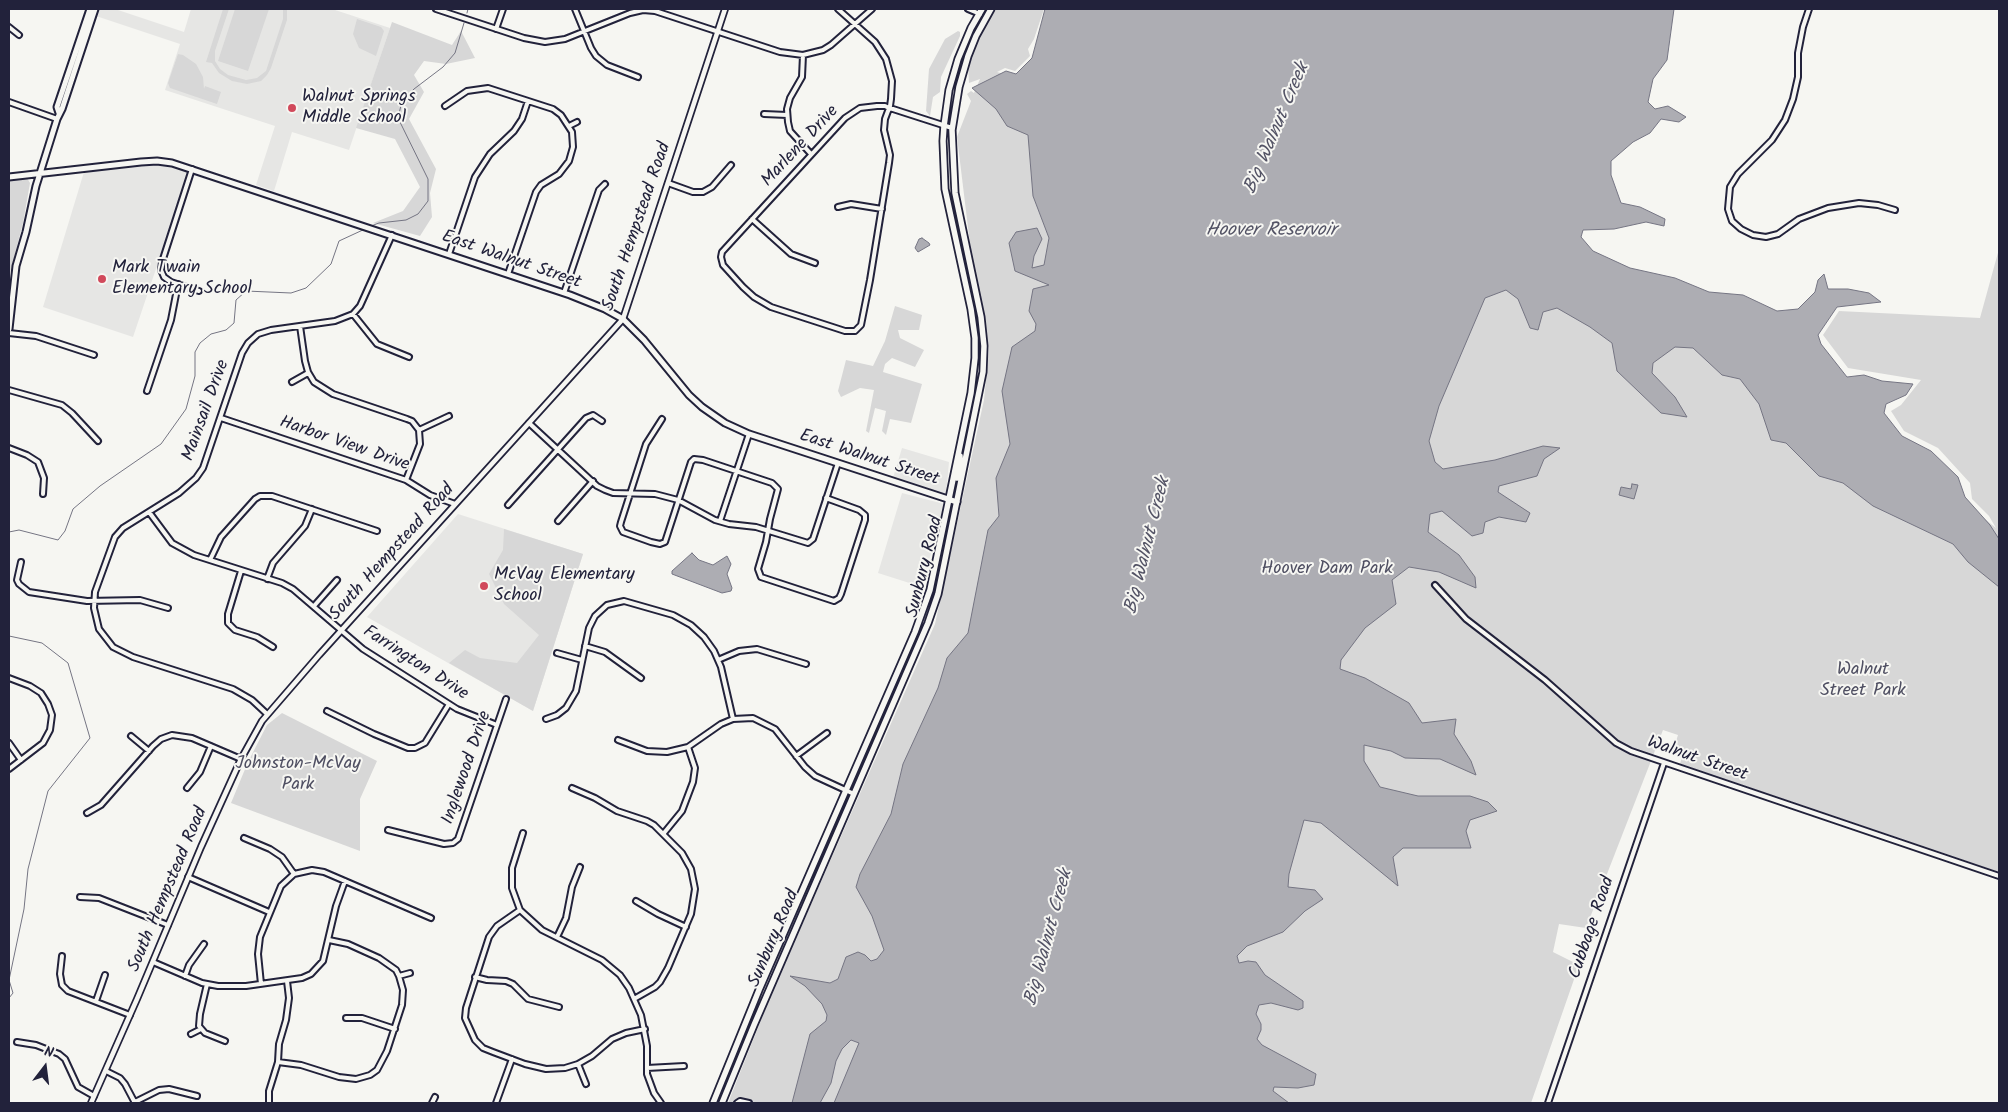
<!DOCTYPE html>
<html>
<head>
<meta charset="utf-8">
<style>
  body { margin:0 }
  #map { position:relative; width:2008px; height:1112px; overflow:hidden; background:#f6f6f2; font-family:Kalam,sans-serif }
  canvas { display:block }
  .frame { position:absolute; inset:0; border:10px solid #22223b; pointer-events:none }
  .north { position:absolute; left:20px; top:1042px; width:50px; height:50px; -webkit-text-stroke:4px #f6f6f2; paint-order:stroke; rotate:15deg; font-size:14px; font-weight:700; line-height:20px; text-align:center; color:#22223b }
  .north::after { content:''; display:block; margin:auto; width:18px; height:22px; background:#22223b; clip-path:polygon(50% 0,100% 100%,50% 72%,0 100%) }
</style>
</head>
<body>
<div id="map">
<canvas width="2008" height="1112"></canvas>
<div class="frame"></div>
<div class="north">N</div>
</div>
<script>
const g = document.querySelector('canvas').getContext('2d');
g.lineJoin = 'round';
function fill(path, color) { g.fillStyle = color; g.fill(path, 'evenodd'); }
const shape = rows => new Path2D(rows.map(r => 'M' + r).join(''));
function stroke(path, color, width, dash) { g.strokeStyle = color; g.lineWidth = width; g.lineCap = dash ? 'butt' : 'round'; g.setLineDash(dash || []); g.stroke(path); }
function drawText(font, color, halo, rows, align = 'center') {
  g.font = font + ' Kalam,sans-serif'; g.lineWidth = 4; g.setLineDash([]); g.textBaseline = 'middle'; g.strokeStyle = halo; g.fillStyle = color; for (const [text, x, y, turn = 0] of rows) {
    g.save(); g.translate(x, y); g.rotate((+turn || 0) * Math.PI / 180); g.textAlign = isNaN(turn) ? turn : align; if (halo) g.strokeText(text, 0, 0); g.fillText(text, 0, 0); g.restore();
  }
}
fill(shape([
  [99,9,115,9,184,32,191,9,332,9,390,28,349,150,292,132,274,191,256,185,275,126,165,90,180,44,96,16],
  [150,165,164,165,186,170,187,177,133,337,43,307,84,172],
  [902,448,949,462,946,495,893,478],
  [902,493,944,504,922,587,878,573],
  [458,514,583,554,533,711,367,617]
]), '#e6e6e4');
fill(shape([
  [223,9,229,9,215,51,215,61,220,69,228,75,246,80,257,78,266,71,283,19,283,9,287,9,287,20,271,68,267,75,261,81,247,84,232,81,219,73,212,63,206,62],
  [235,9,269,9,248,71,218,61],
  [996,9,1044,9,1034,39,1028,49,1030,56,1015,71,1005,68,997,72,1562,253,1767,344,1996,528,1989,516,1972,499,1970,483,1938,448,1904,431,1891,411,1901,405,1921,380,1848,368,1823,335,1839,311,1980,318,1999,249,1999,872,1680,764,1682,757,1672,754,1678,735,1663,730,1586,928,1559,924,1553,952,1579,965,1531,1103,728,1103,773,990,935,624,984,400,989,348,971,252,957,137,971,101,967,94,971,91,974,93,980,79,969,83,968,64,985,26],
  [357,19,381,27,384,31,376,56,359,48,353,34],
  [392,22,452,45,461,31,475,58,446,64,424,61,414,75,424,92,409,119,436,169,430,193,432,217,420,236,373,223,403,211,420,187,395,139,356,128],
  [958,31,960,32,960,36,941,77,940,92,933,97,930,116,926,111,929,69,945,39],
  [178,54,183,55,196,64,203,77,204,89,205,86,221,92,217,104,170,88,168,83],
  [27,178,30,183,23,223,9,277,9,180],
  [895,306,922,315,919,330,898,330,900,338,924,350,915,367,892,358,885,364,883,372,922,384,911,423,890,419,886,435,882,431,886,411,875,408,869,433,866,431,874,390,860,388,841,397,838,391,846,360,873,366,885,341],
  [504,529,583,554,533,711,449,663,465,650,480,658,517,663,539,635,504,604,489,574,503,550],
  [282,713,377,761,360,799,360,851,231,803,248,762,267,725]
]), '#d7d7d7');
const water = shape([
  [1045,9,1674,9,1667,60,1653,79,1648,102,1655,109,1668,106,1686,117,1679,122,1661,119,1650,133,1633,142,1611,161,1611,175,1621,203,1640,207,1665,219,1664,226,1646,222,1614,229,1583,230,1581,237,1593,251,1630,268,1675,278,1709,292,1743,295,1777,311,1798,309,1815,292,1818,280,1824,274,1828,289,1848,289,1869,293,1881,302,1837,307,1818,335,1821,344,1847,377,1864,375,1882,381,1913,384,1906,395,1886,404,1884,413,1902,436,1931,451,1958,477,1965,497,1990,525,1999,539,1999,587,1968,562,1953,544,1873,506,1843,483,1819,476,1786,443,1771,440,1759,404,1740,379,1722,375,1693,348,1675,347,1653,363,1652,373,1675,397,1687,417,1661,413,1617,371,1612,343,1590,327,1557,308,1543,312,1538,330,1530,328,1518,299,1506,290,1485,298,1439,406,1429,441,1435,462,1443,469,1495,460,1543,446,1560,448,1544,459,1537,476,1499,486,1498,492,1530,513,1526,522,1499,517,1485,522,1483,533,1472,536,1442,511,1430,514,1428,532,1459,555,1475,577,1476,588,1439,572,1409,567,1392,580,1396,604,1365,628,1341,660,1340,669,1365,678,1409,703,1422,723,1456,719,1454,734,1471,761,1476,775,1440,759,1405,758,1391,751,1364,745,1364,761,1380,787,1418,796,1470,796,1488,802,1497,811,1470,820,1466,831,1471,848,1403,848,1393,857,1398,886,1321,823,1304,820,1289,874,1288,887,1315,890,1323,899,1305,911,1283,932,1247,946,1237,956,1239,963,1248,961,1256,962,1265,975,1303,1001,1303,1008,1298,1010,1271,1003,1259,1005,1256,1014,1261,1024,1261,1030,1257,1039,1262,1045,1316,1074,1314,1085,1298,1088,1274,1087,1273,1091,1289,1103,834,1103,859,1043,851,1040,842,1049,836,1061,831,1083,820,1103,792,1103,810,1034,826,1021,827,1015,822,1004,805,986,790,976,830,983,838,979,846,957,858,952,865,955,871,961,877,959,884,950,872,916,856,887,860,874,891,814,903,764,938,688,947,658,968,633,988,530,999,516,996,478,1010,444,1002,391,1012,347,1035,331,1036,324,1029,311,1033,289,1049,285,1015,271,1009,243,1016,232,1037,228,1042,239,1034,256,1032,268,1044,265,1049,238,1033,196,1028,135,1007,126,996,109,972,88,1006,71,1016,74,1032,58,1045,9],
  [922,238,929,243,930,245,918,252,915,248,919,239,922,238],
  [1632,484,1638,485,1634,499,1619,495,1621,487,1631,489,1632,484],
  [692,553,699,560,713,565,727,556,731,564,727,574,732,588,731,591,722,593,672,574,672,571,692,553]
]);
fill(water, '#adadb3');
stroke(water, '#757583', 1);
stroke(shape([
  [467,13,468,9],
  [371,226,379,223,406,220,418,214,428,201,428,179,398,118,402,101,414,89,443,67,455,53,464,23],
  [9,532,19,530,58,540,65,531,73,509,100,486,161,444,186,409,195,376,195,352,200,343,211,334,226,330,234,323,236,300,246,291,291,293,306,288,331,264,339,241,365,229],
  [9,636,42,643,68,663,90,738,48,791,28,869,24,909,9,980,13,993,9,998]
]), '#757583', 1);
const minor = shape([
  [436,9,524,38,545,42,565,39,630,13,643,10,655,11,780,52,803,55,823,50,831,45,872,9],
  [575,9,591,48,596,56,607,65,638,77],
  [838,9,875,42,886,59,892,81,891,99,890,106,889,108,889,109,888,111,885,119,884,130,890,155,889,163,870,280,861,325,855,331,845,331,771,307,754,297,743,287,723,265,721,257,722,252,845,118,860,108,877,106,885,106,889,108,893,109,952,128],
  [968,9,980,14],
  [1809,9,1803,27,1798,53,1798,77,1793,99,1785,120,1772,140,1738,174,1730,187,1728,209,1732,221,1741,229,1753,235,1766,237,1778,234,1799,219,1828,208,1859,203,1878,205,1895,210],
  [9,27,19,35],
  [496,29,503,9],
  [803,55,802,77,790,98,787,109,788,122,790,131,811,154],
  [9,102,57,119],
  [445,106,467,91,488,88,553,109,561,115,572,132,573,147,569,161,559,174,541,185,536,192,508,274],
  [764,114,787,115],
  [569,126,577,122],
  [192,169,162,262,161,270,164,277,171,282,199,291],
  [668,183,693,192,703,192,712,187,731,165],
  [838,207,851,204,882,209],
  [752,219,791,254,815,263],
  [449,254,475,177,490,154,514,131,522,119,528,101],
  [564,293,599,190,605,184],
  [353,314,377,344,409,357],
  [300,326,305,361,308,372,314,382,333,394,407,419,412,421,419,430,420,444,406,480],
  [9,333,36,336,94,355],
  [292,382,308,373],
  [9,390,62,405,72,413,98,441],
  [147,391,171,320,178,284],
  [221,418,406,480,430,495,455,504],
  [662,419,646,444,621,522,620,526,623,532,651,542,660,544,665,542,691,462,694,459,703,460,772,483,778,489,770,519,766,542,758,569,761,577,834,601,839,598,841,594,865,520,865,515,859,510,826,498],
  [529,423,597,486,605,490,613,493,655,494,678,500,715,520,729,524,756,527,808,543,813,539,838,463],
  [419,430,449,416],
  [9,448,27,455,38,462,44,478,43,494],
  [508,505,586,418,593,415,602,421],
  [149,512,172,543,194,555,282,583,293,589,363,649,457,709,497,725],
  [558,521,593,481],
  [720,521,749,434],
  [210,560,221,537,255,499,260,496,272,496,377,531],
  [21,562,17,580,19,584,29,592,87,601,140,600,168,608],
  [241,571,228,614,228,623,235,630,257,637,273,647],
  [267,579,273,563,305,526,312,509],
  [1435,585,1466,619,1545,680,1616,743,1631,751,1999,876],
  [314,606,337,580],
  [585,646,605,652,641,678],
  [557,653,582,660],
  [718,660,739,651,757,649,806,664],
  [9,678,30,686,41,693,48,704,52,715,50,730,43,743,9,769],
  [327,711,374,734,408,748,415,748,425,743,449,704],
  [267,714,252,700,233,689,133,657,113,647,99,629,94,608,95,592,115,537,123,528,179,493,196,478,203,468,242,353,248,343,258,334,271,330,335,321,353,314,360,306,365,295,392,235],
  [546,719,557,715,566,708,576,691,589,628,595,616,607,605,624,601,673,615,691,625,704,637,714,651,721,667,733,719],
  [131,736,149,751],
  [618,740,647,751,667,752,688,747,721,724,733,719,753,718,775,729,805,767,815,776,854,794],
  [9,743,21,760],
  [796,756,827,733],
  [187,788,200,772,211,746],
  [572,788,595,798,617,811,647,821,654,825,682,853,691,869,695,889,691,914,668,968,660,982,655,987,634,999],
  [87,813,101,805,153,746,161,739,172,735,192,738,241,759],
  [388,830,444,844,453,843,458,839,506,699],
  [523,833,512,868,512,888,520,910,542,930,602,960,620,975,629,988,641,1015,647,1046,647,1074,654,1093,661,1103],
  [664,833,682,811,693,782,695,768,688,747],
  [244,838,270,849,282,857,294,874],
  [188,877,269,912],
  [80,897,99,898,168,925],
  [636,901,658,914,686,927],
  [520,910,497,926,489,937,466,1008,465,1018,475,1040,483,1048,493,1052,525,1064,546,1069,565,1068,578,1064,592,1056,612,1039,626,1033,645,1029],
  [557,937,566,918,572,887,580,867],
  [62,956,60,974,62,985,68,991,130,1015],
  [153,962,202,983,218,986,246,986,302,978,311,974,323,961,336,906,345,881],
  [185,976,189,965,204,944],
  [399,976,410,973],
  [475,977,487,980,506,981,513,984,528,999,559,1007],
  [207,984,200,1014,199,1026,205,1033,225,1041],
  [261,984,258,954,260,937,281,886,294,874,312,870,324,872,431,918],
  [96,1001,105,975],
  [346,1018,362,1018,395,1029],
  [191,1034,201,1029],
  [17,1042,36,1045,59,1054,65,1059,78,1087,94,1096],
  [278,1062,301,1065,339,1077,356,1079,370,1075,377,1070,387,1051,402,1005,403,990,399,976,396,970,379,958,348,944,329,940],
  [578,1064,586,1084],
  [647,1068,684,1066],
  [106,1071,120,1078,125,1084,135,1103],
  [135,1102,159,1090,169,1089,197,1096],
  [269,1103,269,1091,278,1062,279,1044,286,1020,289,998,287,981],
  [432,1103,435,1097],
  [496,1103,512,1059],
  [737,1103,740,1101,749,1103],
  [1548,1103,1664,763]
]);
const tertiary = shape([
  [91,1103,137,999,201,847,241,759,262,721,319,655,623,319,725,9]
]);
const secondary = shape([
  [59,113,57,107,90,9],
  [9,177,141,162,157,161,172,163,570,295,605,309,623,319,644,340,689,395,702,407,725,423,749,434,957,502],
  [9,329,16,266,26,232,36,186,57,119,62,109,95,9]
]);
const primary = shape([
  [957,478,960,463,960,456],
  [713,1103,759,990,915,632,930,590,971,393,975,358,975,338,971,309,945,189,943,141,944,126,949,90,958,59,971,28,982,9],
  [722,1103,754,1025,928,623,938,594,983,372,984,346,981,317,955,193,952,130,959,87,968,56,976,36,991,9]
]);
stroke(minor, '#22223b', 8);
stroke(tertiary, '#22223b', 8);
stroke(secondary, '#22223b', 9);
stroke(primary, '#22223b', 9);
stroke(minor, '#f6f6f2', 4);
stroke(tertiary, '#f6f6f2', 4.5);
stroke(secondary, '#f6f6f2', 5);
stroke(primary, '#f6f6f2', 5.5);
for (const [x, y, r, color] of [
  [292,108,5,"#d1495b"],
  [102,279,5,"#d1495b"],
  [484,586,5,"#d1495b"]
]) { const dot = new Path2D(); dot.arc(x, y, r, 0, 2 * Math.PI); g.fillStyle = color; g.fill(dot); stroke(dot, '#f6f6f2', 2); }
drawText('18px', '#22223b', '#f6f6f2', [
  ["Walnut Springs",302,98],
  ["Middle School",302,119],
  ["Mark Twain",112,269],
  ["Elementary School",112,290],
  ["McVay Elementary",494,576],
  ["School",494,597]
], 'left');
drawText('18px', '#22223b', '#f6f6f2', [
  ["Marlene Drive",801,147,-47],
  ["South Hempstead Road",638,227,-71],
  ["East Walnut Street",511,261,19],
  ["Mainsail Drive",207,411,-70],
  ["Harbor View Drive",344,445,19],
  ["East Walnut Street",869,459,18],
  ["South Hempstead Road",393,553,-48],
  ["Sunbury Road",926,567,-76],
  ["Farrington Drive",415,664,33],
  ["Walnut Street",1697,760,19],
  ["Inglewood Drive",468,768,-71],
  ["South Hempstead Road",169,890,-67],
  ["Cubbage Road",1593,928,-71],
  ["Sunbury Road",775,939,-67]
]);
drawText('18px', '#4f4f62', '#f6f6f2', [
  ["Hoover Dam Park",1327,570],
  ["Walnut",1863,671],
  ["Street Park",1863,692],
  ["Johnston-McVay",298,765],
  ["Park",298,786]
]);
drawText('italic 19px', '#535365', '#f6f6f2', [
  ["Big Walnut Creek",1278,129,-67],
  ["Hoover Reservoir",1271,232],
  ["Big Walnut Creek",1149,546,-76],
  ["Big Walnut Creek",1050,938,-75]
]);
</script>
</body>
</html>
